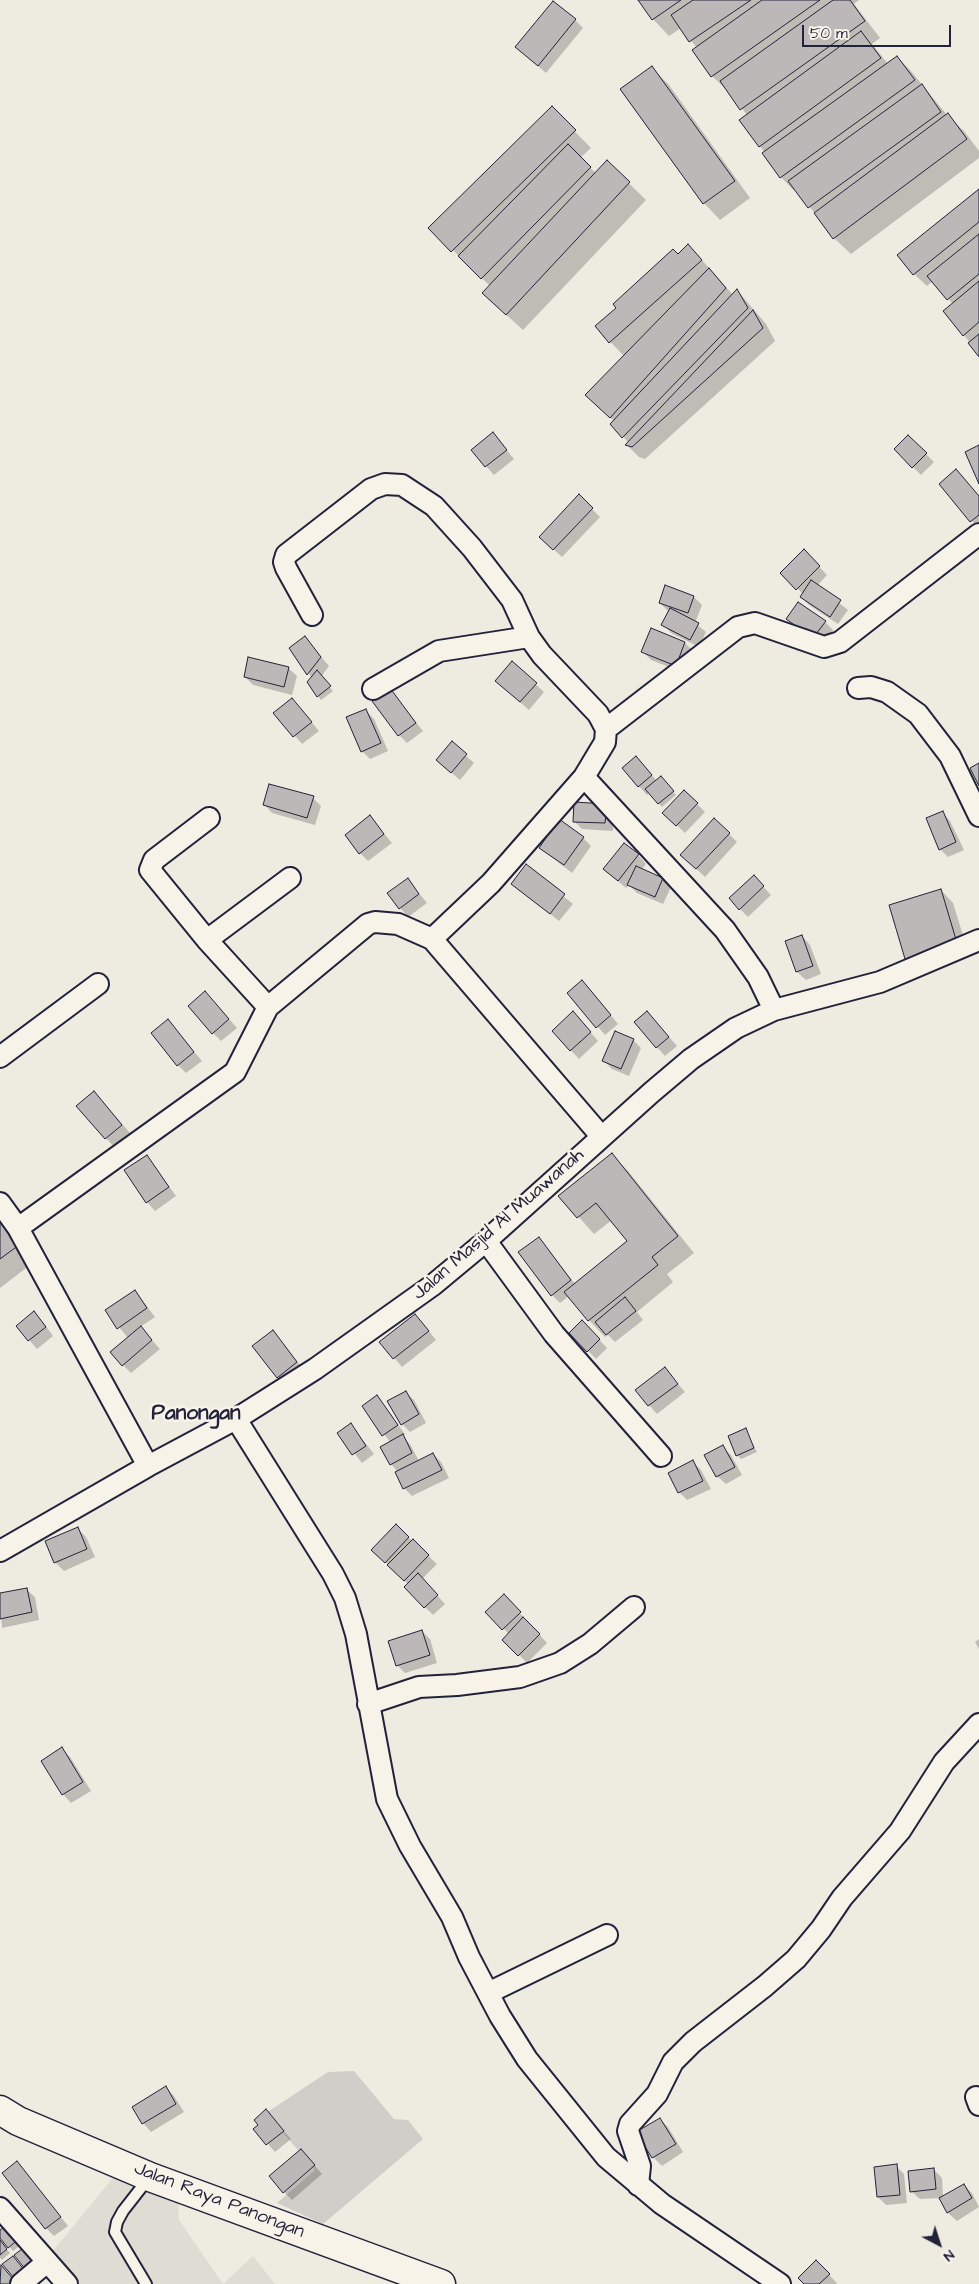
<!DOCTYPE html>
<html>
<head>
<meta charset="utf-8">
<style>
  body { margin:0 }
  #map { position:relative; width:979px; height:2284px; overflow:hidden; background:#eeebe1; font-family:"Architects Daughter",sans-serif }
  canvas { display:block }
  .north { position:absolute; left:914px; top:2219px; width:50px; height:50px; -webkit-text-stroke:4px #f7f3e8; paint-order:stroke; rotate:140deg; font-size:14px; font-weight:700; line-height:20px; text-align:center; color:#22223b }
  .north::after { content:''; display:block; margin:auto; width:18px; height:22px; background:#22223b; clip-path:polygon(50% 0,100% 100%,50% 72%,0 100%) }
  .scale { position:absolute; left:802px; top:25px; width:149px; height:22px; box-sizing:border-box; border:2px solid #22223b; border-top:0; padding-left:6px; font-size:15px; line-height:18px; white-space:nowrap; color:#22223b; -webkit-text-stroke:4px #f7f3e8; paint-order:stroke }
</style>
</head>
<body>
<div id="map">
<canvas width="979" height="2284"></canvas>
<div class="north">N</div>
<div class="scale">50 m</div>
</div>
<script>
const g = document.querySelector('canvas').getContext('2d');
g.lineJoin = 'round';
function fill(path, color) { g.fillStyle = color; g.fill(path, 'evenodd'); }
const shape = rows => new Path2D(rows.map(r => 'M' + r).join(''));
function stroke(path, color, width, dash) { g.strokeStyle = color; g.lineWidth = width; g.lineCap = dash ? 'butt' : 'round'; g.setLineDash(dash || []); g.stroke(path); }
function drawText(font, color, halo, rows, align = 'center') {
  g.font = font + ' "Architects Daughter",sans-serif'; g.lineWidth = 5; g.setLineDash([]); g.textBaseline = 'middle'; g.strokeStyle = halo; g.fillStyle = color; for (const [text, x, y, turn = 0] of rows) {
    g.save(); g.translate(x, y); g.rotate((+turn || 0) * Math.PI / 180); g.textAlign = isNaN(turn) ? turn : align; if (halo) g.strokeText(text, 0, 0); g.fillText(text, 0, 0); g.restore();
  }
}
fill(shape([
  [117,2173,178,2201,179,2220,223,2284,253,2256,275,2284,78,2284,51,2253]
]), '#dfdcd4');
fill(shape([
  [354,2071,394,2119,408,2120,423,2139,323,2224,277,2203,315,2170,266,2113,328,2072]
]), '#d1cdc9');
fill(shape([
  [640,0,859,0,854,4,880,38,872,44,888,64,897,57,910,70,947,115,964,131,979,151,979,158,851,254,834,238,795,188,793,190,781,177,760,146,747,115,729,92,712,76,694,50,697,48,681,28,669,36,653,19],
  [575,20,583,28,546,73,525,55],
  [652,68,669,85,750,198,720,220,704,203],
  [552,108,591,148,580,158,596,173,607,162,646,200,523,330,500,309,490,286,430,228],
  [979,191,979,355,964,335,953,304,933,281,927,286,914,274],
  [678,256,701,259,733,295,737,290,766,324,775,341,645,459,639,457,627,445,629,443,611,424,614,421,603,411,624,356,596,327],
  [493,434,514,459,494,475,472,450],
  [908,436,934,462,921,475,895,449],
  [956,471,979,496,979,529,940,484],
  [579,496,600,517,562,557,540,537],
  [804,551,827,575,817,586,848,610,838,624,809,605,801,597,803,594,782,573],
  [694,597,702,605,695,623,706,632,699,647,671,633,663,624,669,612,660,603],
  [788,619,825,622,833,630,822,645],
  [651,630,685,643,693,651,685,673,651,660,643,652],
  [305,638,329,666,321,677,333,691,321,700,308,682,312,678,291,648],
  [512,663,544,692,529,710,505,689],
  [288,668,297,676,292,695,253,685,245,677],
  [389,689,423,731,407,743,399,735],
  [292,699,319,731,302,744,275,713],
  [365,710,374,719,388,751,370,759,362,751],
  [452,743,474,763,460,780,446,768],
  [644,766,657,781,665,781,676,795,662,807,650,792,647,795,623,769],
  [684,791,705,812,685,833,664,813],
  [313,798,321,806,315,825,272,813,264,804],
  [942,812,950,821,964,850,948,857,940,849],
  [614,813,613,831,582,829,574,821],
  [370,817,392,843,368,861,360,853],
  [729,834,737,842,705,877,690,863],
  [583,838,591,846,572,873,540,848],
  [638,855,646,864,641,870,663,879,671,887,663,904,637,893,629,885,626,888,604,869],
  [526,866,573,904,559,921,512,884],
  [754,877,771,895,748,917,740,909],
  [408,880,427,903,408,917,389,894],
  [941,890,953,903,969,955,919,971,907,958],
  [802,936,810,945,821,974,806,980,797,972,786,942],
  [590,990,618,1024,605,1035,569,993],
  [213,1001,237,1028,221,1041,213,1033],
  [168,1021,202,1061,186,1073,178,1065],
  [581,1021,598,1041,579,1059,553,1031],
  [655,1021,677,1046,665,1056,635,1023],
  [633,1040,641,1048,629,1076,612,1069,604,1061],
  [102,1101,130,1133,114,1147,78,1106],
  [612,1155,628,1171,694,1253,667,1274,673,1282,637,1312,643,1320,615,1342,608,1335,605,1337,589,1320,569,1296,560,1303,552,1295,539,1238,575,1284,629,1241,612,1220,594,1234,560,1196],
  [147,1156,176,1196,155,1211,147,1202],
  [0,1221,34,1262,0,1288],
  [135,1291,155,1317,140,1327,160,1349,131,1373,123,1365,128,1338,106,1311],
  [42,1321,53,1336,37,1349,17,1326],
  [423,1324,436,1340,402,1367,381,1342],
  [590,1330,607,1348,596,1359,571,1333],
  [273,1332,305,1371,286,1385,278,1377],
  [665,1369,685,1392,657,1414,649,1405],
  [405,1392,414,1400,426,1423,410,1432,402,1424],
  [377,1397,405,1434,402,1436,410,1444,419,1461,433,1454,441,1462,449,1478,412,1496,404,1488,398,1472,391,1464,390,1442,364,1406],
  [351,1425,374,1454,362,1463,339,1433],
  [745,1430,757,1452,741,1459,737,1455],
  [722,1447,731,1455,742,1475,726,1484,717,1476],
  [693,1462,701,1470,711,1489,687,1500,679,1492],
  [396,1526,437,1564,422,1579,445,1604,433,1615,405,1587,408,1584,373,1550],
  [78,1529,86,1537,95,1557,64,1571,55,1562,47,1542],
  [26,1589,35,1597,39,1620,2,1628,0,1594],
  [504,1596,547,1643,527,1663,504,1640,509,1634,487,1612],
  [422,1631,430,1639,437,1663,405,1673,397,1665],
  [979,1639,979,1649,975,1642],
  [62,1749,70,1757,91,1791,71,1803,63,1794,42,1761],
  [166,2088,174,2096,184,2112,151,2132,143,2123],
  [266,2111,291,2139,275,2152,255,2129],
  [660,2119,668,2127,683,2152,662,2166,653,2157,638,2133],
  [309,2159,322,2174,292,2200,284,2192],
  [17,2162,68,2226,54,2236,46,2228],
  [896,2166,904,2174,907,2203,886,2205,878,2197],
  [934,2170,942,2178,943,2197,964,2185,972,2193,979,2207,957,2221,948,2213,940,2198,920,2199,911,2191],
  [0,2232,23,2243,13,2251,0,2236],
  [0,2241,10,2253,2,2260,0,2258],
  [816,2262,837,2283,836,2284,805,2284]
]), '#0003');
const building = shape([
  [638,0,681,0,652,20,638,0],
  [693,0,751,0,689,42,671,15,693,0],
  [762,0,820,0,711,77,692,50,762,0],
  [833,0,850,0,865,21,740,110,720,81,833,0],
  [553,1,576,19,538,66,515,47,553,1],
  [861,31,881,58,759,147,739,120,861,31],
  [897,56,915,80,780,178,762,153,897,56],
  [652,66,735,181,703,204,620,89,652,66],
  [922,84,941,112,808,208,788,181,922,84],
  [552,106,576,130,451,252,428,228,552,106],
  [948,113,967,139,833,239,814,213,948,113],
  [568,144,591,167,481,279,458,256,568,144],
  [607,160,630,182,506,315,482,293,607,160],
  [979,189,979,222,913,275,897,255,979,189],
  [979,234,979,274,947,300,927,276,979,234],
  [688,244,702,260,609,343,595,326,616,308,613,304,673,249,678,254,688,244],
  [709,268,726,288,610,418,585,395,709,268],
  [979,281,979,322,963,336,943,311,979,281],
  [737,289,748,308,622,438,610,424,737,289],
  [753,310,763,328,632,447,625,445,753,310],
  [979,334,979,357,968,343,979,334],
  [493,432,507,450,485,467,471,450,493,432],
  [908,435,927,453,912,468,894,449,908,435],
  [979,445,979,484,965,452,979,445],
  [956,469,979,496,979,515,970,522,939,484,956,469],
  [579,494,593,508,553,550,539,537,579,494],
  [804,549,820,566,796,590,780,573,804,549],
  [811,580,841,600,830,617,800,597,811,580],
  [665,585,694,596,688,613,659,603,665,585],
  [798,602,826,621,813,638,786,619,798,602],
  [670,608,699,623,690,640,661,625,670,608],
  [651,628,685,642,676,666,641,652,651,628],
  [305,636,321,657,307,675,289,648,305,636],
  [248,657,289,667,284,687,244,677,248,657],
  [512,661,537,683,520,702,495,681,512,661],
  [317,670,331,686,317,697,307,682,317,670],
  [390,688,416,723,398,736,372,701,390,688],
  [292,698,312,722,293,737,273,713,292,698],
  [366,709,381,743,361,752,346,717,366,709],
  [452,741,467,754,451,773,436,760,452,741],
  [636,756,652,775,638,787,622,768,636,756],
  [979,763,979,786,970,768,979,763],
  [661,776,674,791,658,804,645,789,661,776],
  [269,784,314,796,307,818,263,805,269,784],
  [684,790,698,803,676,826,662,813,684,790],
  [574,802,607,804,605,823,573,822,574,802],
  [943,811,956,842,939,850,926,818,943,811],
  [370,815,384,834,359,854,345,835,370,815],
  [714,818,730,833,696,869,680,855,714,818],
  [559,819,584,837,564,865,539,848,559,819],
  [624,843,639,854,618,881,603,869,624,843],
  [526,864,565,894,550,914,511,884,526,864],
  [636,866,663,878,655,897,627,885,636,866],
  [754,875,764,886,739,910,729,898,754,875],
  [408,878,419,894,399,909,387,893,408,878],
  [941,889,957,943,905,959,889,905,941,889],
  [802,935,813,966,796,972,785,941,802,935],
  [582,980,611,1015,596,1028,567,993,582,980],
  [205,991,229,1019,212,1034,188,1006,205,991],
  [573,1011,591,1032,570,1051,552,1031,573,1011],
  [647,1011,669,1037,656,1048,634,1022,647,1011],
  [168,1019,194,1052,177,1066,151,1033,168,1019],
  [615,1031,634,1039,621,1069,602,1061,615,1031],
  [94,1091,122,1125,105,1139,76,1106,94,1091],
  [612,1153,678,1236,652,1257,658,1265,588,1321,564,1292,627,1241,596,1203,577,1218,558,1196,612,1153],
  [147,1155,169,1187,146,1203,124,1170,147,1155],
  [0,1220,19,1245,0,1259,0,1220],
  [539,1237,571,1280,551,1296,518,1252,539,1237],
  [135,1290,147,1308,117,1329,105,1310,135,1290],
  [625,1297,636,1311,606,1335,595,1322,625,1297],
  [34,1311,46,1327,28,1341,16,1326,34,1311],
  [415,1314,429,1331,393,1359,379,1342,415,1314],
  [582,1320,600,1339,587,1352,569,1333,582,1320],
  [141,1326,152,1340,122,1366,110,1352,141,1326],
  [273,1330,297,1362,277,1378,252,1346,273,1330],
  [665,1367,678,1384,648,1406,635,1390,665,1367],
  [406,1391,419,1414,401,1425,387,1401,406,1391],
  [377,1395,398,1425,382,1436,362,1406,377,1395],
  [351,1423,366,1446,352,1455,337,1433,351,1423],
  [746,1428,754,1448,736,1456,728,1436,746,1428],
  [403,1434,412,1453,390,1465,380,1447,403,1434],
  [723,1445,735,1467,716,1477,704,1455,723,1445],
  [433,1453,442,1470,403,1489,395,1472,433,1453],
  [693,1460,703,1481,678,1493,668,1473,693,1460],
  [396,1524,409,1537,385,1563,371,1550,396,1524],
  [78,1527,87,1549,54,1563,45,1541,78,1527],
  [413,1539,429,1555,404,1581,387,1565,413,1539],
  [418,1573,438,1595,424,1608,404,1587,418,1573],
  [27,1588,32,1612,0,1619,0,1593,27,1588],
  [504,1594,521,1612,502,1630,485,1612,504,1594],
  [523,1617,540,1634,518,1656,502,1640,523,1617],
  [422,1630,430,1655,396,1666,388,1641,422,1630],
  [62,1747,83,1782,62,1795,41,1761,62,1747],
  [166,2086,176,2104,142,2124,132,2107,166,2086],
  [266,2109,284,2131,266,2145,253,2129,258,2125,254,2120,266,2109],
  [660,2118,676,2144,652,2158,636,2132,660,2118],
  [301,2149,315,2165,283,2193,269,2176,301,2149],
  [17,2161,61,2217,45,2229,2,2173,17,2161],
  [897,2164,900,2195,877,2197,874,2167,897,2164],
  [934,2168,936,2189,910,2192,908,2171,934,2168],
  [964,2184,972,2198,947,2213,939,2198,964,2184],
  [8,2224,20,2238,8,2248,0,2238,0,2230,8,2224],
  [0,2240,7,2249,0,2255,0,2240],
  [26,2246,38,2260,26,2270,14,2255,26,2246],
  [13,2256,25,2271,15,2279,2,2264,13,2256],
  [816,2260,830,2274,819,2284,804,2284,798,2278,816,2260],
  [1,2265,14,2280,9,2284,0,2284,1,2265]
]);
fill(building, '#bbb8b7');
stroke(building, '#22223b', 1);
const service = shape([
  [146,2284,115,2232,117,2222,123,2211,148,2179]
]);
const minor = shape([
  [312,615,286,568,284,562,286,555,371,489,385,484,402,485,434,506,472,548,512,600,529,637,542,655,598,714,606,729,605,742,584,777,491,883,432,939],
  [858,688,871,687,887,692,918,714,950,756,979,816],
  [373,689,439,651,529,637],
  [606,729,738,627,755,623,824,647,840,642,979,534],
  [584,777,725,930,758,977,774,1010],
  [207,940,290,878],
  [268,1007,368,924,375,922,398,924,432,939,601,1136],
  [0,1057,98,984],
  [0,1203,18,1228,148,1466],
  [18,1228,235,1072,268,1007,207,940,150,870,154,860,209,818],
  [486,1241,554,1334,661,1456],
  [236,1419,333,1574,345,1598,356,1634,387,1799,410,1846,452,1917,469,1957,500,2016,527,2059,606,2157,662,2204,780,2284],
  [0,1551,148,1466,236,1419,315,1369,433,1285,486,1241,652,1092,691,1059,736,1028,774,1010,880,982,979,940],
  [368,1704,419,1687,457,1685,520,1677,560,1663,590,1644,634,1607],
  [488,1993,607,1935],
  [976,2097,979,2105],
  [638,2185,640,2166,628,2131,630,2124,657,2094,673,2062,693,2042,765,1986,796,1959,821,1929,842,1898,900,1831,944,1762,979,1724],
  [0,2208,67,2284],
  [21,2284,47,2262]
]);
const secondary = shape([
  [0,2110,18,2121,150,2177,441,2284]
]);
stroke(service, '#22223b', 14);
stroke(minor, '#22223b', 24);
stroke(secondary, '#22223b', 31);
stroke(service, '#f7f3e8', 10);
stroke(minor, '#f7f3e8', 20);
stroke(secondary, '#f7f3e8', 28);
drawText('19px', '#22223b', '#f7f3e8', [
  ["Jalan Masjid Al Muawanah",499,1225,-41],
  ["Jalan Raya Panongan",219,2201,21]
]);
drawText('bold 21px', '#22223b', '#f7f3e8', [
  ["Panongan",196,1415]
]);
</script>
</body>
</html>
